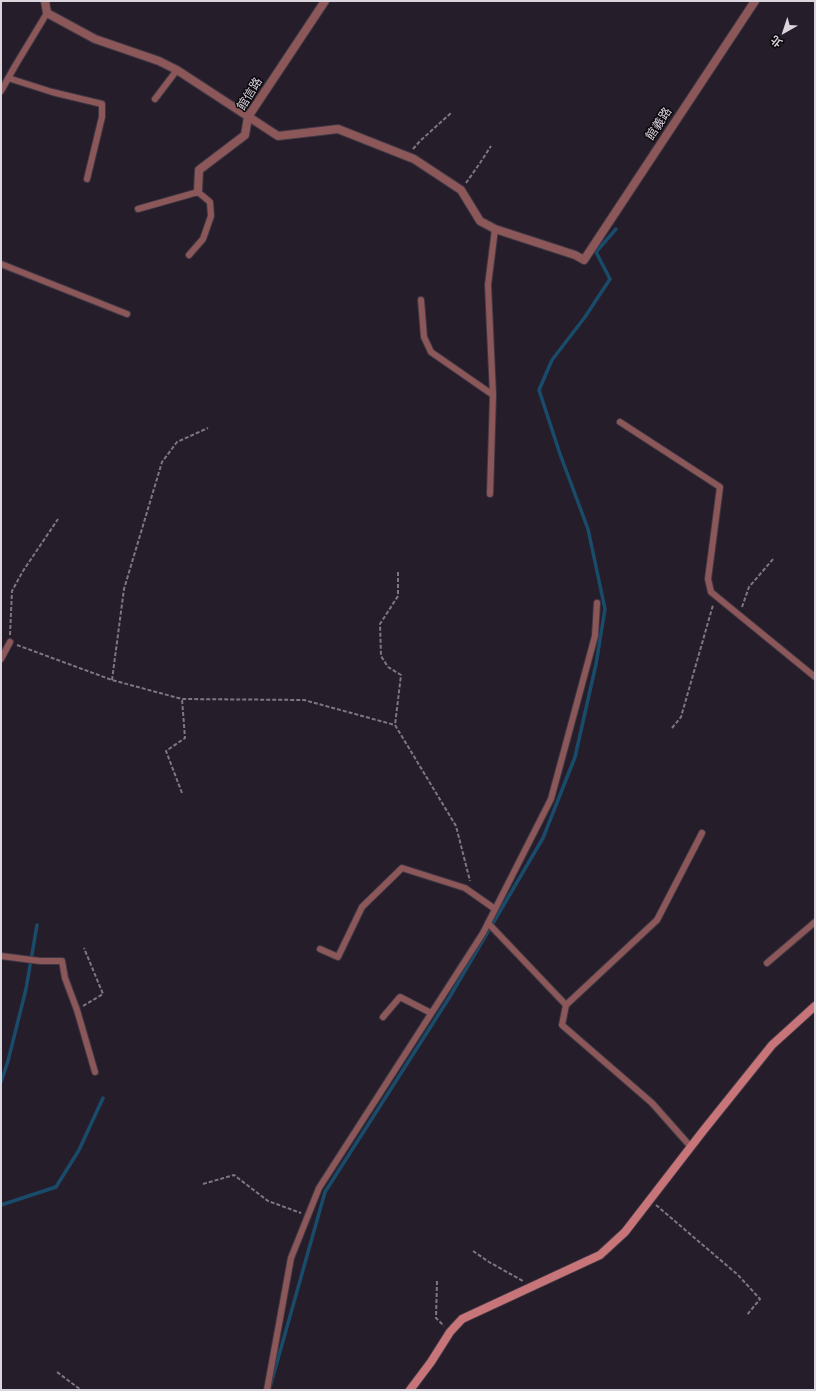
<!DOCTYPE html>
<html>
<head>
<meta charset="utf-8">
<style>
  body { margin:0 }
  #map { position:relative; width:816px; height:1391px; overflow:hidden; background:#251d2a; font-family:"IBM Plex Sans","Noto Sans TC",sans-serif }
  canvas { display:block }
  .frame { position:absolute; inset:0; border:2px solid #dbd5de; pointer-events:none }
  .north { position:absolute; left:764px; top:12px; width:40px; height:40px; -webkit-text-stroke:3px #0c090e; paint-order:stroke; rotate:219deg; font-size:11px; font-weight:700; line-height:16px; text-align:center; color:#dbd5de }
  .north::after { content:''; display:block; margin:auto; width:14px; height:18px; background:#dbd5de; clip-path:polygon(50% 0,100% 100%,50% 72%,0 100%) }
</style>
</head>
<body>
<div id="map">
<canvas width="816" height="1391"></canvas>
<div class="frame"></div>
<div class="north">北</div>
</div>
<script>
const g = document.querySelector('canvas').getContext('2d');
g.lineJoin = 'round';
const shape = rows => new Path2D(rows.map(r => 'M' + r).join(''));
function stroke(path, color, width, dash) { g.strokeStyle = color; g.lineWidth = width; g.lineCap = dash ? 'butt' : 'round'; g.setLineDash(dash || []); g.stroke(path); }
function drawText(font, color, halo, rows, align = 'center') {
  g.font = font + ' "IBM Plex Sans","Noto Sans TC",sans-serif'; g.lineWidth = 3; g.setLineDash([]); g.textBaseline = 'middle'; g.strokeStyle = halo; g.fillStyle = color; for (const [text, x, y, turn = 0] of rows) {
    g.save(); g.translate(x, y); g.rotate((+turn || 0) * Math.PI / 180); g.textAlign = isNaN(turn) ? turn : align; if (halo) g.strokeText(text, 0, 0); g.fillText(text, 0, 0); g.restore();
  }
}
stroke(shape([
  [1,1082,8,1061,26,989,37,925],
  [1,1205,56,1187,79,1150,103,1098],
  [270,1387,325,1192,449,998,543,838,575,757,596,664,605,609,588,529,560,454,539,390,552,360,585,317,610,279,596,252,616,229]
]), '#194c6b', 3.5);
const lane = shape([
  [8,78,52,92,102,104,102,117,87,179],
  [1,91,15,66,47,13],
  [155,99,177,70],
  [138,209,198,192,210,202,211,216,203,239,189,255],
  [1,264,127,314],
  [421,300,424,337,431,352,493,395],
  [620,422,720,487,708,579,711,592,815,677],
  [490,494,493,395,488,285,495,229],
  [1,659,10,642],
  [488,923,566,1005,562,1025,652,1103,691,1147],
  [320,949,338,957,362,907,402,868,465,888,495,909],
  [1,956,40,961,62,961,65,978,77,1010,95,1072],
  [767,963,815,922],
  [566,1005,657,920,702,833],
  [383,1017,400,997,431,1013],
  [267,1390,291,1258,319,1188,483,933,551,799,595,636,597,603]
]);
const street = shape([
  [45,1,47,13,95,39,159,61,177,70,278,136,338,129,414,159,461,190,480,221,495,229,575,255,584,260,755,1],
  [198,192,199,170,245,135,248,117,325,1]
]);
const secondary = shape([
  [410,1390,431,1362,450,1332,462,1319,600,1255,625,1232,703,1131,772,1045,815,1006]
]);
stroke(lane, '#3e3743', 8);
stroke(street, '#3e3743', 10);
stroke(secondary, '#3e3743', 10);
stroke(shape([
  [413,149,420,141,451,113],
  [466,183,480,163,491,146],
  [398,572,398,596,380,624,381,656,388,667,401,675,395,725,456,826,470,881],
  [742,607,749,587,774,558],
  [10,635,12,591,23,571,58,519],
  [17,645,112,680,182,699,304,700,395,725],
  [112,680,124,589,162,462,177,442,208,428],
  [672,728,681,717,713,605],
  [182,793,166,751,185,738,182,699],
  [83,1006,103,994,84,948],
  [203,1184,234,1175,268,1201,301,1213],
  [656,1205,738,1275,760,1299,747,1315],
  [473,1251,489,1262,523,1281],
  [437,1281,436,1318,444,1326],
  [57,1372,81,1390]
]), '#7e7782', 2, [4, 2]);
stroke(lane, '#8b5759', 6);
stroke(street, '#8b5759', 8);
stroke(secondary, '#c87579', 8);
drawText('12px', '#dbd5de', '#0c090e', [
  ["館信路",250,94,-58],
  ["館義路",659,124,-57]
]);
</script>
</body>
</html>
